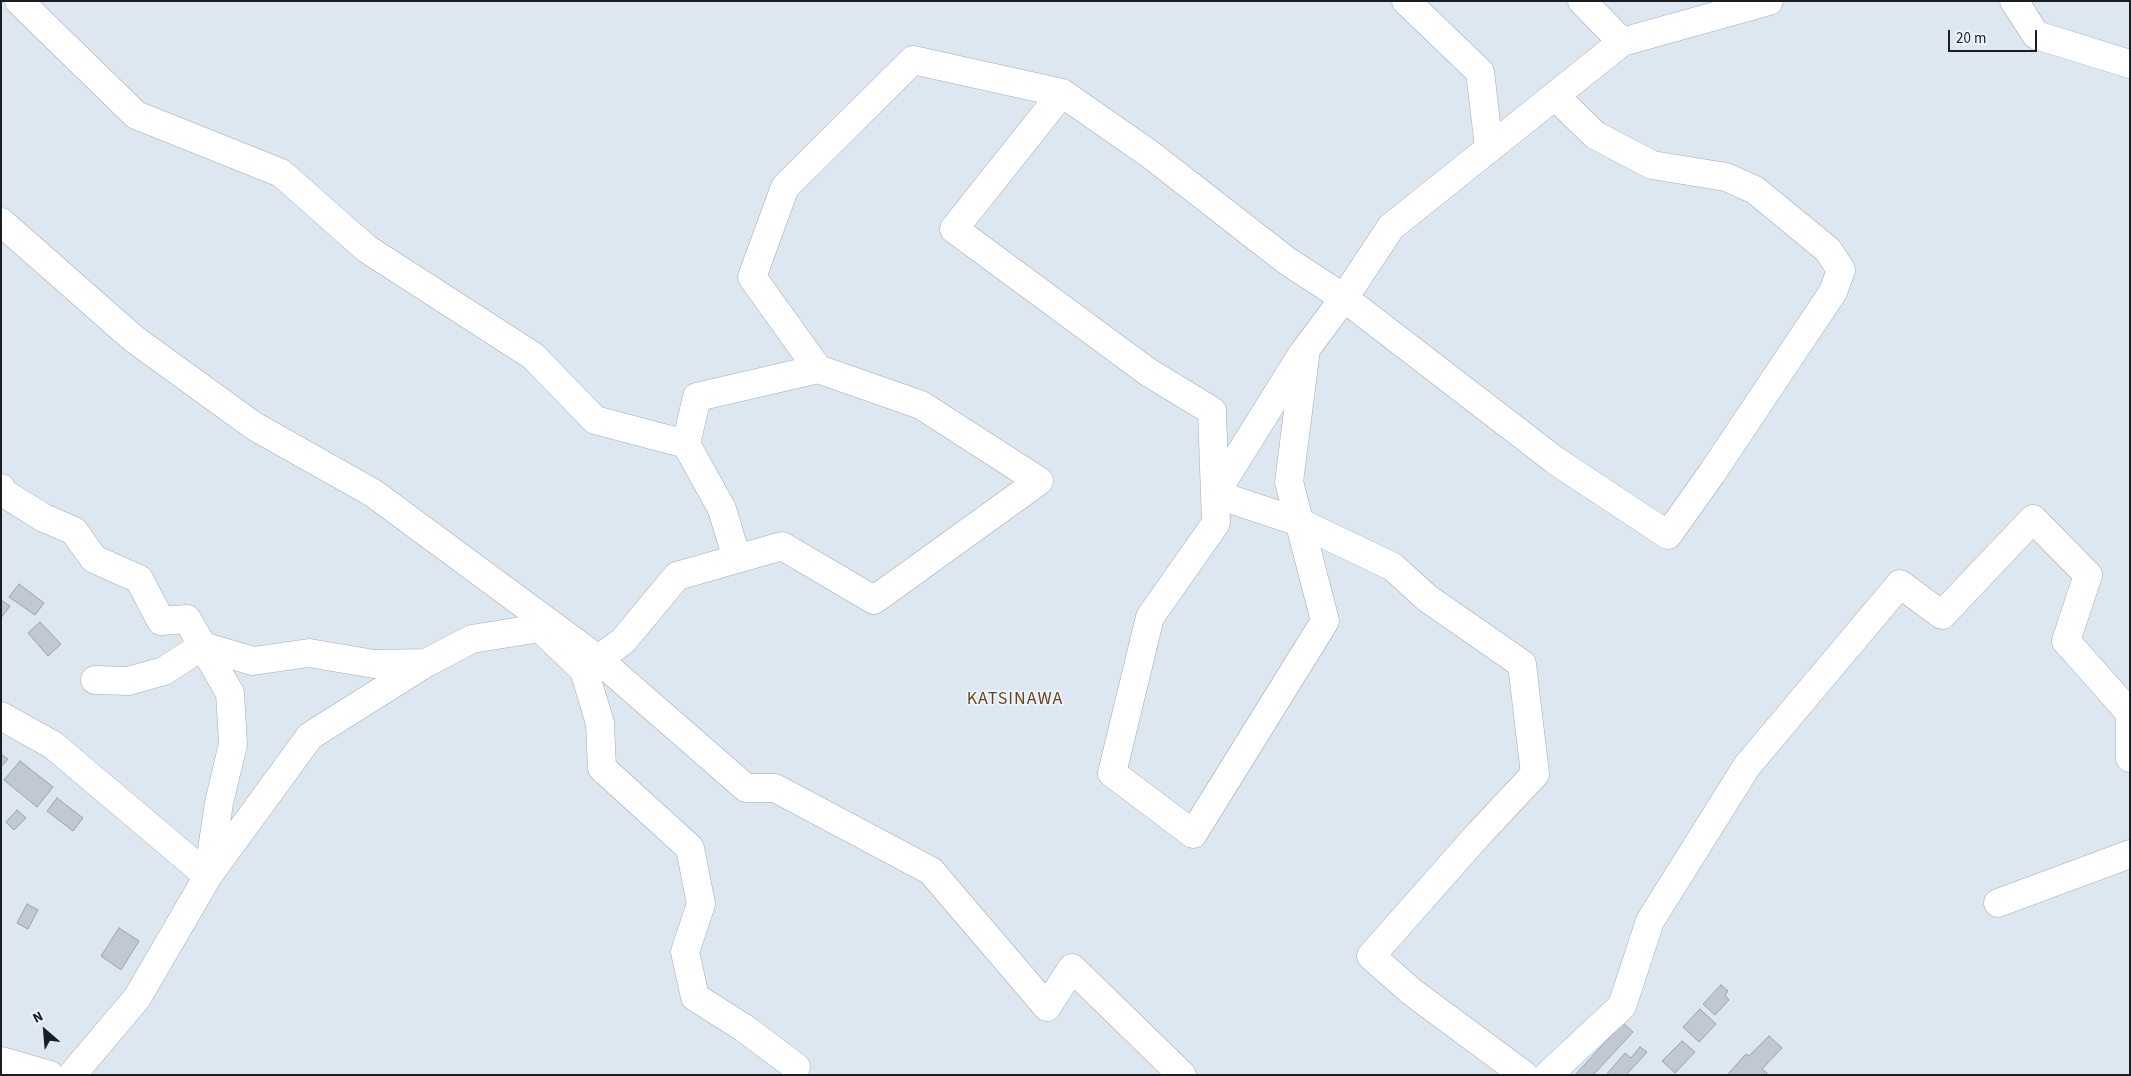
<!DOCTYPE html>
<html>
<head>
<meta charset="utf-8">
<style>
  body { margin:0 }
  #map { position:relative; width:2131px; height:1076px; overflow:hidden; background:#dde7f1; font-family:"Source Sans 3",sans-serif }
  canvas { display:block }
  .frame { position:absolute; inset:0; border:2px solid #1a1d21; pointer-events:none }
  .north { position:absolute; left:20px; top:1006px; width:50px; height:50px; -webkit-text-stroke:4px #ebf4fe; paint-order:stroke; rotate:333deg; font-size:14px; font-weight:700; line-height:20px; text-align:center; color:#1a1d21 }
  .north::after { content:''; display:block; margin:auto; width:18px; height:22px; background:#1a1d21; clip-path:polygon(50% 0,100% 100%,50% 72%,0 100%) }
  .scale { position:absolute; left:1948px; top:30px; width:89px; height:22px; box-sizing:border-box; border:2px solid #1a1d21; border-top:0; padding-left:6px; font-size:15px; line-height:18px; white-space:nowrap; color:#1a1d21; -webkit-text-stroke:4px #ebf4fe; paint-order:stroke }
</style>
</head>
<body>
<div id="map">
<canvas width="2131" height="1076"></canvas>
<div class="frame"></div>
<div class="north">N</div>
<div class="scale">20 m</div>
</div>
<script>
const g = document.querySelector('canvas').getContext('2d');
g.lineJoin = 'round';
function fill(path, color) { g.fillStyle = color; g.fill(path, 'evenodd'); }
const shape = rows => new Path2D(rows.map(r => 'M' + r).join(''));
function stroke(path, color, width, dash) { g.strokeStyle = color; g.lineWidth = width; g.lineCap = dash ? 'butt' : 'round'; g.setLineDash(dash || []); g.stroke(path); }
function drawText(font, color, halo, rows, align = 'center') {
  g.font = font + ' "Source Sans 3",sans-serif'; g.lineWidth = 4; g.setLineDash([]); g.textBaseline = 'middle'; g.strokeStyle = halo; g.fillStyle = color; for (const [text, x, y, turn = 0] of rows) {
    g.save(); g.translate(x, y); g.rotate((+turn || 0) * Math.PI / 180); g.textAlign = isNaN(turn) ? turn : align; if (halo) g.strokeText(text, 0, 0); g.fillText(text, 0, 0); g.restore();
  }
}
const building = shape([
  [19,584,44,603,35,615,9,597,19,584],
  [1,600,10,606,1,618,1,600],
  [40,622,61,644,48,656,28,633,40,622],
  [1,754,8,759,1,767,1,754],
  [20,761,53,787,37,807,4,780,20,761],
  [57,798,83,818,73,831,47,811,57,798],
  [17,810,26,818,14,830,6,822,17,810],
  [27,904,38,910,28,929,17,923,27,904],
  [119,928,139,941,121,970,101,956,119,928],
  [1721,985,1728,991,1725,995,1729,1000,1715,1015,1703,1004,1721,985],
  [1700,1009,1716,1024,1699,1042,1683,1027,1700,1009],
  [1623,1023,1633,1032,1593,1075,1575,1075,1623,1023],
  [1769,1036,1782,1048,1762,1069,1767,1073,1766,1075,1727,1075,1746,1054,1749,1056,1769,1036],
  [1682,1041,1695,1052,1675,1073,1662,1061,1682,1041],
  [1640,1047,1647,1052,1626,1075,1606,1075,1625,1053,1631,1058,1640,1047]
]);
fill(building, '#c0c9d3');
stroke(building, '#9aa2ac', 1);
const minor = shape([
  [19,1,136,115,281,173,367,249,533,356,595,420,686,444],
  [1406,1,1480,72,1489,147],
  [1582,1,1622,42],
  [2014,1,2036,35,2130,64],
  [1062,93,954,229,1148,372,1212,411,1216,523,1150,617,1112,773,1193,834,1325,621,1289,482,1306,349,1344,298,1391,227,1622,42,1769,1],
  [1,222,134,339,254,426,373,493,598,659,746,788,775,788,931,871,1047,1007,1072,968,1182,1075],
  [1301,356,1215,494,1299,522,1393,567,1427,598,1522,664,1535,774,1477,836,1371,956,1412,992,1524,1075],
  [818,369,752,277,785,187,913,60,1062,93,1151,155,1287,261,1344,298,1556,461,1668,535,1712,473,1833,292,1841,270,1828,250,1755,190,1726,177,1652,165,1595,135,1555,96],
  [1,488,5,494,44,518,74,531,94,559,139,579,161,621,187,619,230,693,233,744,219,803,208,876],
  [584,670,623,641,677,576,782,546,874,600,1039,481,921,405,818,369,697,397,686,444,722,509,737,559],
  [95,680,128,681,164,671,202,646,253,661,309,653,374,664,426,663,472,639,540,628,584,670,600,723,602,768,690,848,701,904,685,952,695,997,744,1028,796,1067],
  [2130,711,2130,758],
  [1,716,53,745,208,876,137,998,72,1075],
  [210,873,310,736,426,663],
  [1998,903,2130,854],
  [1,1061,50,1075],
  [1548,1075,1622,1006,1650,921,1747,766,1900,584,1942,615,2033,519,2088,575,2066,641,2129,712]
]);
stroke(minor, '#a2abb5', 29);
stroke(minor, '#fff', 28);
g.letterSpacing = '1px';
drawText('18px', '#6b4715', '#ebf4fe', [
  ["KATSINAWA",1015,700]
]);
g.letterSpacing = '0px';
</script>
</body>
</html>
